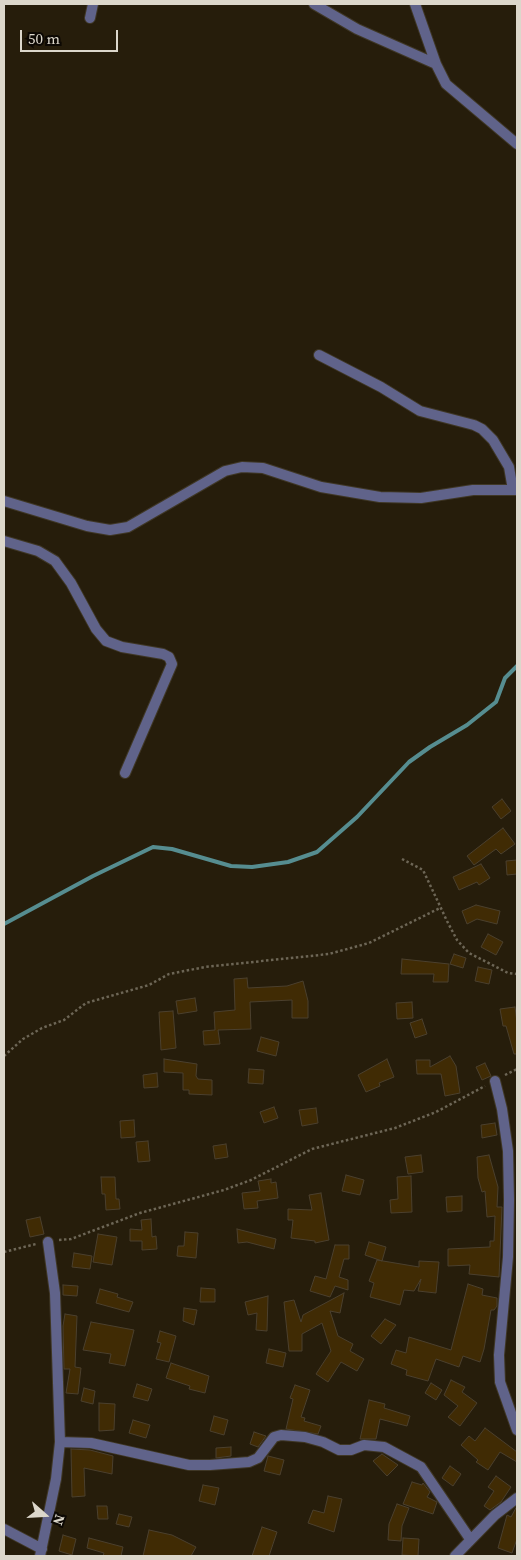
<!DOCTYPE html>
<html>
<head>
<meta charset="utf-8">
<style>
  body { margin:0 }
  #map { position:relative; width:521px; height:1560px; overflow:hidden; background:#261d0b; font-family:"Source Serif 4",serif }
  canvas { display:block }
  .frame { position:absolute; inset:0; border:5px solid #dcd7cb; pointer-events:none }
  .north { position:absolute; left:20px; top:1490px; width:50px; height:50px; -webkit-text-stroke:4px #0c0803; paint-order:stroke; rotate:109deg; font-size:14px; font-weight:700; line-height:20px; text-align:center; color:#dcd7cb }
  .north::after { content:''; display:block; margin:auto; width:18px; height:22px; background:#dcd7cb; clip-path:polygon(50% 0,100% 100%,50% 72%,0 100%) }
  .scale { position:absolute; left:20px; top:30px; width:98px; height:22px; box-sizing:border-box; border:2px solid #dcd7cb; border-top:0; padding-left:6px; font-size:15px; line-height:18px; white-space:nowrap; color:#dcd7cb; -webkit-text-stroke:4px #0c0803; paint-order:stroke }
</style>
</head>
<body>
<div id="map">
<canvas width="521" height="1560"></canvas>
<div class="frame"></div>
<div class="north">N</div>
<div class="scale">50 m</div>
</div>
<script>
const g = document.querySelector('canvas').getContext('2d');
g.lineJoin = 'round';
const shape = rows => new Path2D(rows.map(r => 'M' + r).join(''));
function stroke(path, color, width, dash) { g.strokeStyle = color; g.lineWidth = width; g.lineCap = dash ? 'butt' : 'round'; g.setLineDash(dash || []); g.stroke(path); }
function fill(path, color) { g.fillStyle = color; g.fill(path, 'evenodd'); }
stroke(shape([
  [4,924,93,876,153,847,172,849,231,866,252,867,288,862,317,852,357,817,409,762,430,747,467,725,496,702,505,678,517,666]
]), '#568d90', 4);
const building = shape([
  [502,799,511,811,501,819,492,807,502,799],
  [503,828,515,844,501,854,496,849,474,865,467,856,503,828],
  [517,860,517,874,507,875,506,861,517,860],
  [481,864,490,878,479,885,477,882,459,890,453,877,481,864],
  [476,905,500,911,497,924,477,919,467,924,462,911,476,905],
  [488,934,503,942,496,955,481,947,488,934],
  [454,954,466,958,463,968,450,964,454,954],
  [402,959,449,964,448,982,433,982,434,974,401,974,402,959],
  [478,967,492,970,489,984,475,981,478,967],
  [247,978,248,988,287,986,303,981,308,1001,308,1018,292,1018,292,1000,250,1002,251,1029,218,1030,220,1044,204,1045,203,1031,215,1030,214,1012,235,1010,234,979,247,978],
  [195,998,197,1011,178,1014,176,1001,195,998],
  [412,1002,413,1018,397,1019,396,1003,412,1002],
  [515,1007,517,1022,517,1054,514,1054,506,1026,503,1026,500,1009,515,1007],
  [173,1011,176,1048,161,1050,159,1012,173,1011],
  [422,1019,427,1034,415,1038,410,1023,422,1019],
  [261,1037,279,1042,276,1056,257,1051,261,1037],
  [450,1056,456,1066,460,1093,445,1096,441,1074,417,1074,416,1060,430,1060,430,1067,450,1056],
  [164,1059,197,1064,196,1076,198,1079,212,1080,212,1095,189,1094,189,1090,183,1090,183,1073,164,1072,164,1059],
  [387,1059,394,1077,379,1083,380,1086,366,1092,358,1075,387,1059],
  [485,1063,491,1076,482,1080,476,1067,485,1063],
  [249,1069,264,1070,263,1084,248,1083,249,1069],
  [157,1073,158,1087,144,1088,143,1075,157,1073],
  [274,1107,278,1118,264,1123,260,1112,274,1107],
  [316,1108,318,1123,302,1126,299,1110,316,1108],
  [134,1120,135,1137,121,1138,120,1121,134,1120],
  [495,1123,497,1135,482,1138,481,1125,495,1123],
  [148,1141,150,1161,138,1162,136,1142,148,1141],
  [226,1144,228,1157,215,1159,213,1146,226,1144],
  [421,1155,423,1172,408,1174,405,1157,421,1155],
  [489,1155,498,1187,497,1207,502,1207,499,1277,469,1274,470,1265,448,1266,448,1249,490,1247,490,1241,494,1241,495,1216,487,1217,485,1191,482,1192,478,1178,477,1157,489,1155],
  [346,1175,364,1180,360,1195,342,1191,346,1175],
  [411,1176,412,1212,391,1213,390,1200,398,1199,397,1177,411,1176],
  [101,1177,115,1177,116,1199,119,1199,120,1209,106,1210,105,1194,102,1194,101,1177],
  [271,1179,271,1183,276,1182,278,1198,257,1201,258,1208,244,1209,242,1193,260,1191,258,1181,271,1179],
  [321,1193,329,1240,315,1243,315,1241,291,1238,293,1220,288,1220,288,1209,312,1210,309,1195,321,1193],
  [462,1196,462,1211,447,1212,446,1197,462,1196],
  [40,1217,44,1234,30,1237,26,1220,40,1217],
  [151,1219,152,1237,156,1236,157,1249,142,1250,142,1241,130,1241,130,1229,142,1230,141,1220,151,1219],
  [237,1229,276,1239,274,1249,247,1242,238,1243,237,1229],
  [185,1232,198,1233,196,1258,177,1256,178,1246,184,1246,185,1232],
  [98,1234,117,1237,112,1265,93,1262,98,1234],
  [369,1242,386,1247,382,1261,365,1255,369,1242],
  [335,1245,349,1245,349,1259,344,1259,339,1277,348,1280,348,1290,335,1286,330,1297,310,1291,315,1276,326,1279,335,1245],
  [74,1253,92,1256,90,1269,72,1267,74,1253],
  [377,1260,419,1267,419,1261,439,1262,436,1293,418,1291,421,1279,414,1291,404,1290,400,1305,370,1297,374,1283,369,1281,377,1260],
  [468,1284,483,1289,482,1295,497,1298,497,1306,494,1310,491,1310,484,1349,480,1362,463,1356,459,1367,436,1359,428,1381,406,1375,407,1370,391,1364,396,1350,406,1353,409,1337,451,1350,468,1284],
  [63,1285,78,1286,77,1296,63,1295,63,1285],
  [201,1288,215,1289,215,1302,200,1302,201,1288],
  [100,1289,118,1294,117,1297,133,1302,129,1312,96,1303,100,1289],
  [344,1293,340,1313,330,1311,338,1336,353,1344,350,1351,364,1359,357,1371,341,1362,328,1382,316,1374,331,1351,322,1323,302,1334,302,1351,289,1351,284,1302,294,1300,301,1322,303,1315,344,1293],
  [268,1296,267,1331,256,1330,257,1313,248,1315,245,1302,268,1296],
  [184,1308,197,1310,194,1325,183,1321,184,1308],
  [65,1314,77,1316,75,1367,81,1368,78,1394,66,1393,70,1369,64,1369,63,1326,65,1314],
  [385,1319,396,1325,381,1344,371,1336,385,1319],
  [91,1322,134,1330,125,1366,109,1363,111,1354,83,1350,91,1322],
  [160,1331,176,1336,169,1362,156,1359,161,1343,157,1342,160,1331],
  [269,1349,286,1353,283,1367,266,1363,269,1349],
  [171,1363,209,1376,205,1393,189,1389,190,1386,166,1378,171,1363],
  [451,1380,465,1387,462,1392,477,1403,460,1426,448,1417,458,1406,444,1395,451,1380],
  [431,1383,442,1390,436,1400,425,1393,431,1383],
  [137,1384,152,1389,148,1401,133,1397,137,1384],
  [295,1385,310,1390,301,1417,305,1418,304,1421,321,1426,318,1434,286,1429,293,1399,290,1398,295,1385],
  [84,1388,95,1391,93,1404,81,1401,84,1388],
  [369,1400,385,1404,384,1408,410,1416,407,1426,380,1419,376,1439,360,1439,369,1400],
  [99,1403,115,1404,114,1430,99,1431,99,1403],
  [214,1416,228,1420,224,1435,210,1431,214,1416],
  [133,1420,150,1425,146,1438,129,1433,133,1420],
  [485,1428,517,1452,517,1462,500,1452,488,1470,476,1462,478,1460,461,1445,469,1436,475,1441,485,1428],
  [254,1432,266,1436,258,1447,250,1444,254,1432],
  [231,1447,231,1456,216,1458,216,1448,231,1447],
  [71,1449,90,1450,113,1456,112,1474,84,1468,85,1496,72,1497,71,1449],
  [382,1454,398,1465,387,1476,373,1461,382,1454],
  [268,1456,284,1460,280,1475,264,1471,268,1456],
  [450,1466,461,1474,453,1486,442,1478,450,1466],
  [496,1476,511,1487,501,1502,490,1510,484,1506,494,1491,488,1487,496,1476],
  [412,1482,422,1485,423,1483,430,1492,427,1497,437,1502,433,1514,403,1504,412,1482],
  [203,1485,219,1488,215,1505,199,1501,203,1485],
  [328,1496,342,1499,334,1532,308,1523,313,1510,324,1513,328,1496],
  [397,1504,409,1508,402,1526,401,1541,388,1540,389,1524,397,1504],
  [97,1506,107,1506,108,1519,98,1519,97,1506],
  [517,1506,517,1539,512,1553,498,1548,507,1515,511,1517,517,1506],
  [119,1514,132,1517,129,1527,116,1524,119,1514],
  [262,1527,277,1532,269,1556,252,1556,262,1527],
  [149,1530,172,1535,196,1547,191,1556,143,1556,149,1530],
  [63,1535,76,1539,72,1555,59,1551,63,1535],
  [89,1538,123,1547,121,1556,103,1556,104,1553,87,1548,89,1538],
  [403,1538,419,1539,418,1556,402,1555,403,1538]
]);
fill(building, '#402b04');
stroke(building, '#4b402e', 1);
const street = shape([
  [314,4,357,29,436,64],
  [415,4,436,64,446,84,517,144],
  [90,18,93,4],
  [319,355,381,387,420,411,474,425,482,429,493,440,509,467,513,490],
  [4,501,87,526,110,530,128,527,225,471,242,467,263,468,321,487,380,497,421,498,473,490,517,490],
  [4,541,38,551,55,561,71,583,96,629,106,641,122,647,163,654,169,657,172,664,125,773],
  [495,1081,502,1109,508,1151,509,1200,508,1257,499,1355,500,1382,517,1430],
  [60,1442,91,1443,189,1465,210,1465,249,1462,258,1458,274,1437,281,1435,305,1437,323,1442,339,1450,351,1450,364,1445,384,1447,421,1467,470,1539],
  [4,1529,42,1549],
  [40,1556,56,1479,60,1442,55,1293,48,1242],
  [455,1556,495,1515,517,1498]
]);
stroke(street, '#3f3726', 12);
stroke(shape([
  [402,859,423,870,447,921,457,940,469,953,508,973,517,974],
  [4,1056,23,1039,42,1028,64,1020,86,1003,149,985,169,974,205,967,329,954,369,943,440,908],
  [505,1075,517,1069],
  [59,1240,71,1239,140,1213,224,1190,251,1180,312,1149,395,1128,436,1112,485,1086],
  [4,1252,36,1244]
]), '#6d6656', 2.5, [2.5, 2.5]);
stroke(street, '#60638a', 10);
</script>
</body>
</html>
